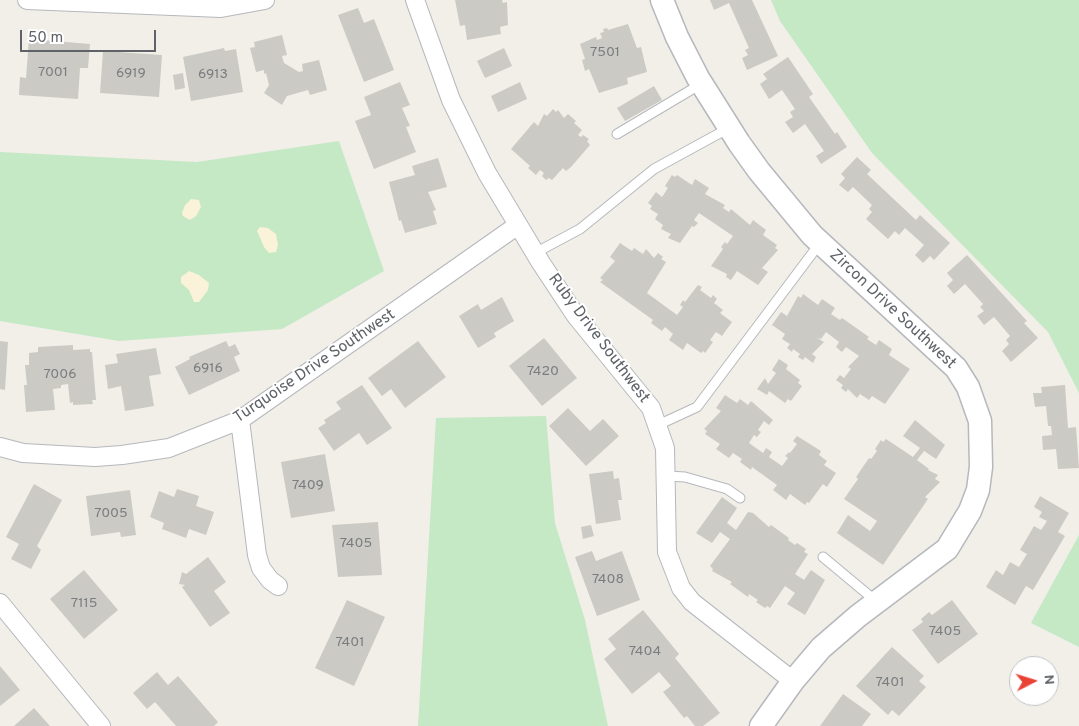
<!DOCTYPE html>
<html>
<head>
<meta charset="utf-8">
<style>
  body { margin:0 }
  #map { position:relative; width:1079px; height:726px; overflow:hidden; background:#f1efe8; font-family:Overpass,sans-serif }
  canvas { display:block }
  .north { position:absolute; left:1009px; top:656px; width:50px; height:50px; box-sizing:border-box; background:#fff; border:1px solid #bfc1c3; border-radius:50%; rotate:85deg; font-size:14px; font-weight:700; line-height:20px; text-align:center; color:#5f6368 }
  .north::after { content:''; display:block; margin:auto; width:18px; height:22px; background:#ea4335; clip-path:polygon(50% 0,100% 100%,50% 72%,0 100%) }
  .scale { position:absolute; left:20px; top:30px; width:136px; height:22px; box-sizing:border-box; border:2px solid #5f6368; border-top:0; padding-left:6px; font-size:15px; line-height:18px; white-space:nowrap; color:#5f6368; -webkit-text-stroke:4px #fff; paint-order:stroke }
</style>
</head>
<body>
<div id="map">
<canvas width="1079" height="726"></canvas>
<div class="north">N</div>
<div class="scale">50 m</div>
</div>
<script>
const g = document.querySelector('canvas').getContext('2d');
g.lineJoin = 'round';
function fill(path, color) { g.fillStyle = color; g.fill(path, 'evenodd'); }
const shape = rows => new Path2D(rows.map(r => 'M' + r).join(''));
function stroke(path, color, width, dash) { g.strokeStyle = color; g.lineWidth = width; g.lineCap = dash ? 'butt' : 'round'; g.setLineDash(dash || []); g.stroke(path); }
function drawText(font, color, halo, rows, align = 'center') {
  g.font = font + ' Overpass,sans-serif'; g.lineWidth = 4; g.setLineDash([]); g.textBaseline = 'middle'; g.strokeStyle = halo; g.fillStyle = color; for (const [text, x, y, turn = 0] of rows) {
    g.save(); g.translate(x, y); g.rotate((+turn || 0) * Math.PI / 180); g.textAlign = isNaN(turn) ? turn : align; if (halo) g.strokeText(text, 0, 0); g.fillText(text, 0, 0); g.restore();
  }
}
fill(shape([
  [771,0,1079,0,1079,393,1048,332,872,153,780,21],
  [339,141,384,271,282,329,119,341,0,321,0,152,197,162],
  [546,416,555,523,585,620,608,726,418,726,436,418],
  [1079,535,1079,647,1031,623]
]), '#c5e8c5');
fill(shape([
  [191,199,199,200,201,207,196,216,190,220,183,216,182,213,185,205],
  [260,227,268,228,276,234,278,245,276,252,269,253,264,247,257,231],
  [189,271,199,275,209,283,208,290,199,302,194,302,189,290,181,283,181,277]
]), '#fbf3d9');
fill(shape([
  [455,0,502,0,503,3,507,2,508,25,500,27,501,34,467,40,465,25,460,26],
  [710,0,752,0,778,56,747,70,742,58,748,55,745,50,749,48,729,3,714,10],
  [358,8,364,23,374,19,394,70,364,82,338,15],
  [628,24,637,48,641,47,647,72,627,78,628,84,599,93,589,69,585,71,582,60,585,59,580,44,596,37,597,40,602,38,600,33,604,32,603,29,607,28,608,30],
  [282,35,287,55,282,56,284,63,299,72,303,71,302,64,319,60,327,90,310,95,308,90,287,96,282,105,264,93,269,85,266,73,264,74,264,70,256,72,250,48,255,47,254,42],
  [29,39,90,44,88,68,80,68,78,99,19,95,20,77,26,78],
  [224,48,225,51,236,49,243,92,191,101,183,57],
  [504,48,512,66,485,78,477,61],
  [103,51,162,55,159,97,100,93],
  [788,57,813,94,809,97,835,134,837,132,847,147,821,164,816,156,824,151,805,124,793,133,785,122,793,117,790,112,795,109,782,90,769,99,760,84,767,79,763,74],
  [183,73,185,88,175,90,173,75],
  [400,82,410,105,402,108,410,126,406,127,416,152,374,169,355,121,371,115,364,97],
  [520,82,527,99,498,112,491,96],
  [654,86,662,100,625,121,617,108],
  [553,109,556,112,558,110,564,118,568,114,576,121,574,123,582,130,578,135,581,137,583,135,589,139,587,141,590,145,571,167,566,171,563,168,552,180,549,178,546,180,542,176,544,173,540,170,536,175,528,168,530,166,511,149,534,122,538,126,544,114,547,116],
  [857,157,871,170,867,174,916,220,920,215,950,243,934,260,930,256,923,263,915,255,924,245,905,228,899,235,895,231,888,239,866,219,872,212,869,209,872,205,853,187,848,192,839,185,845,178,841,174],
  [438,158,447,187,428,192,436,210,433,211,437,224,405,233,401,220,399,221,389,182,415,175,412,166],
  [672,175,675,177,677,175,692,185,695,179,709,188,705,194,725,205,723,208,729,212,731,209,750,225,753,220,766,230,763,235,777,245,775,248,778,250,762,268,768,272,758,285,737,271,731,280,726,277,727,274,711,266,723,249,721,247,725,242,727,244,733,236,699,213,694,220,698,223,694,227,692,226,680,243,668,238,671,234,661,229,663,225,655,219,658,214,650,209,652,206,648,203,656,192,662,197,668,188,665,186],
  [620,243,632,251,634,248,643,254,646,249,654,258,658,253,663,257,661,259,666,262,647,293,677,315,683,307,680,305,683,300,685,302,698,285,702,287,700,290,711,298,713,295,717,299,714,303,723,310,720,313,732,322,722,336,716,332,710,340,713,342,705,353,703,351,701,353,687,343,683,350,669,340,673,334,665,327,662,331,651,323,653,320,600,282,603,280,600,278,615,261,610,257],
  [967,255,1027,321,1024,323,1038,338,1011,362,1002,351,1009,344,1006,340,1010,336,994,317,984,325,977,316,984,311,980,307,983,304,965,284,954,294,947,286,953,280,947,273],
  [803,294,818,305,822,299,835,308,831,314,840,320,842,318,869,337,867,339,876,345,879,340,892,349,889,355,910,369,885,404,872,396,869,400,860,394,857,398,848,389,846,392,841,388,843,385,836,380,840,375,844,378,851,369,848,367,859,356,846,347,842,352,836,347,839,342,826,332,821,339,817,338,824,342,812,354,816,357,813,363,805,357,803,360,798,357,800,354,793,349,792,352,787,348,790,344,782,339,785,334,772,325,781,312,787,316,798,296,801,298],
  [502,297,514,321,494,333,496,337,478,348,459,316,478,304,481,310],
  [544,338,577,378,542,406,509,366],
  [0,341,8,342,5,390,0,389],
  [226,341,229,347,235,344,240,354,234,357,240,371,189,395,175,367,190,359,189,357],
  [418,341,446,377,405,408,391,389,382,396,368,378],
  [73,345,73,350,90,349,90,352,92,352,96,400,92,400,93,404,73,405,73,402,70,403,68,384,61,385,61,388,53,389,55,410,26,412,24,385,27,385,25,365,29,365,29,353,38,352,38,347],
  [156,348,161,374,149,376,154,406,125,411,121,386,108,389,105,365,118,363,116,354],
  [779,359,788,365,786,369,800,380,798,383,802,386,791,401,788,399,785,403,769,391,767,395,757,389,765,378,768,384,776,373,772,370],
  [362,385,392,428,367,445,359,433,334,451,318,428,326,423,324,420,341,409,336,402],
  [1065,385,1068,428,1076,427,1079,468,1058,469,1056,449,1043,450,1042,436,1052,435,1051,426,1048,426,1046,406,1035,407,1033,393,1042,393,1041,387],
  [725,395,737,403,740,399,748,405,751,401,773,420,769,425,764,421,758,430,761,432,757,437,754,435,749,443,763,453,766,448,772,452,769,457,782,466,788,458,785,456,789,452,790,453,797,444,793,441,797,436,821,451,819,455,827,461,824,465,836,473,827,487,823,484,809,503,807,502,805,505,790,494,786,500,773,490,777,485,752,467,751,470,740,462,742,459,733,453,729,458,716,449,720,444,705,434,707,431,704,429,721,411,716,408],
  [568,408,590,431,603,419,619,436,586,466,549,426],
  [915,420,945,445,936,459,924,451,917,460,929,469,928,470,938,475,935,479,940,482,925,497,928,499,883,565,837,533,848,515,870,531,877,521,844,499,858,479,856,477,869,458,871,459,877,451,875,449,881,440,883,442,886,439,913,457,920,448,903,436],
  [325,454,335,511,291,518,281,462],
  [613,471,614,479,619,478,622,500,618,500,621,520,596,524,589,474],
  [34,484,62,500,37,546,41,550,31,569,11,559,19,544,6,537],
  [177,489,199,496,196,506,214,512,206,535,189,529,186,538,162,529,164,523,150,517,159,491,174,497],
  [130,490,136,535,121,537,120,532,91,536,86,496],
  [1040,496,1069,513,1058,532,1065,536,1033,590,1026,586,1015,605,986,587,996,570,1003,575,1010,562,1019,567,1027,554,1020,550,1034,526,1041,530,1047,521,1039,517,1042,512,1034,507],
  [722,497,737,508,727,523,736,530,748,512,753,513,769,527,771,525,789,538,788,540,795,545,797,543,806,549,804,552,808,554,795,574,804,580,811,570,825,580,805,615,787,604,795,593,785,586,770,608,767,606,765,608,756,602,758,600,749,594,748,597,730,584,732,582,712,571,713,569,710,566,730,539,720,532,712,543,696,533],
  [378,522,382,575,338,577,332,525],
  [591,525,594,536,583,539,581,527],
  [592,551,596,561,622,551,640,600,597,616,575,557],
  [208,557,226,582,214,591,230,613,210,627,182,587,185,585,179,584,182,572,186,574],
  [84,570,118,610,84,639,50,599],
  [347,600,385,617,354,686,315,668],
  [952,600,978,634,938,664,912,630,923,622,921,619,929,612,932,615],
  [643,610,679,654,675,658,720,713,703,726,695,726,687,716,684,718,663,692,671,686,659,672,632,694,604,659,616,649,608,639],
  [892,647,924,676,919,681,926,687,899,716,892,710,888,715,856,686],
  [0,666,20,690,0,706],
  [157,672,168,685,178,676,218,722,214,726,176,726,155,702,147,709,133,693],
  [843,694,871,714,862,726,820,726],
  [34,708,50,726,14,726]
]), '#cccac5');
const service = shape([
  [617,134,701,84],
  [535,253,580,229,654,169,729,128],
  [658,425,697,407,820,243],
  [667,476,685,477,727,489,740,498],
  [823,557,877,602]
]);
const minor = shape([
  [27,0,221,8,265,0],
  [415,0,451,100,487,173,541,263,576,316,651,408,665,448,667,552,681,588,692,602,793,681],
  [240,420,257,555,261,568,270,580,278,586],
  [0,447,23,453,95,457,122,455,169,448,240,420,518,225],
  [0,603,101,726]
]);
const tertiary = shape([
  [662,0,677,37,698,78,739,143,759,171,812,235,956,368,968,387,980,421,981,467,978,490,970,511,947,549,858,616,821,648,793,681,761,726]
]);
stroke(service, '#b5b8bc', 11);
stroke(minor, '#b5b8bc', 20);
stroke(tertiary, '#b5b8bc', 25);
stroke(service, '#fff', 9);
stroke(minor, '#fff', 18);
stroke(tertiary, '#fff', 22);
drawText('14px', '#7a7d7f', null, [
  ["7501",605,53],
  ["7001",53,73],
  ["6919",131,74],
  ["6913",213,75],
  ["6916",208,369],
  ["7420",543,372],
  ["7006",60,375],
  ["7409",308,486],
  ["7005",111,514],
  ["7405",356,544],
  ["7408",608,580],
  ["7115",84,604],
  ["7405",945,632],
  ["7401",350,643],
  ["7404",645,652],
  ["7401",890,683]
]);
drawText('16px', '#5f6368', '#fff', [
  ["Zircon Drive Southwest",892,310,43],
  ["Ruby Drive Southwest",598,339,53],
  ["Turquoise Drive Southwest",315,367,-34]
]);
</script>
</body>
</html>
